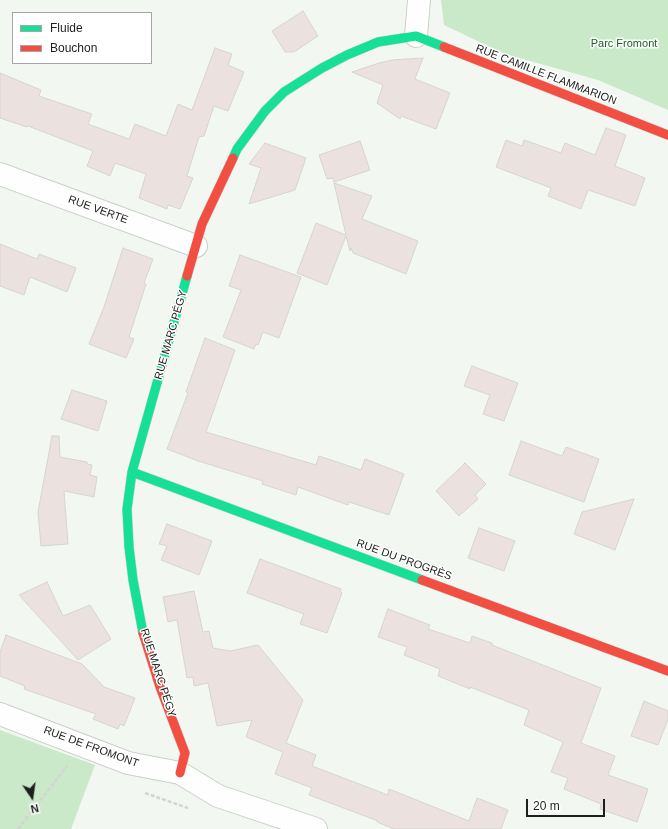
<!DOCTYPE html>
<html>
<head>
<meta charset="utf-8">
<style>
  body { margin:0 }
  #map { position:relative; width:668px; height:829px; overflow:hidden; background:#f2f8f1; font-family:Arial,sans-serif }
  canvas { display:block }
  .legend { position:absolute; left:12px; top:12px; width:140px; height:52px; box-sizing:border-box; background:#fff; border:1px solid #a4a6a4; margin:0; padding:5px 7px; list-style:none; font-size:12px; color:#1c201c }
  .legend li { display:flex; align-items:center; gap:8px; height:20px }
  .legend b { width:20px; border:1px solid #a4a6a4 }
  .north { position:absolute; left:12px; top:777px; width:40px; height:40px; -webkit-text-stroke:3px #fff; paint-order:stroke; rotate:167deg; font-size:11px; font-weight:700; line-height:16px; text-align:center; color:#1c201c }
  .north::after { content:''; display:block; margin:auto; width:14px; height:18px; background:#1c201c; clip-path:polygon(50% 0,100% 100%,50% 72%,0 100%) }
  .scale { position:absolute; left:526px; top:799px; width:79px; height:18px; box-sizing:border-box; border:2px solid #1c201c; border-top:0; padding-left:5px; font-size:12px; line-height:14px; white-space:nowrap; color:#1c201c; -webkit-text-stroke:3px #fff; paint-order:stroke }
</style>
</head>
<body>
<div id="map">
<canvas width="668" height="829"></canvas>
<ul class="legend">
<li><b style="height:5px;background:#16e098"></b>Fluide</li>
<li><b style="height:5px;background:#f24e42"></b>Bouchon</li>
</ul>
<div class="north">N</div>
<div class="scale">20 m</div>
</div>
<script>
const g = document.querySelector('canvas').getContext('2d');
g.lineJoin = 'round';
function fill(path, color) { g.fillStyle = color; g.fill(path, 'evenodd'); }
const shape = rows => new Path2D(rows.map(r => 'M' + r).join(''));
function stroke(path, color, width, dash) { g.strokeStyle = color; g.lineWidth = width; g.lineCap = dash ? 'butt' : 'round'; g.setLineDash(dash || []); g.stroke(path); }
function drawText(font, color, halo, rows, align = 'center') {
  g.font = font + ' Arial,sans-serif'; g.lineWidth = 3; g.setLineDash([]); g.textBaseline = 'middle'; g.strokeStyle = halo; g.fillStyle = color; for (const [text, x, y, turn = 0] of rows) {
    g.save(); g.translate(x, y); g.rotate((+turn || 0) * Math.PI / 180); g.textAlign = isNaN(turn) ? turn : align; if (halo) g.strokeText(text, 0, 0); g.fillText(text, 0, 0); g.restore();
  }
}
fill(shape([
  [441,0,668,0,668,110,598,80,505,54,444,25],
  [0,730,95,765,71,829,0,829]
]), '#c9e9c8');
const building = shape([
  [303,11,318,36,294,52,285,52,272,31,303,11],
  [215,48,232,54,228,65,244,72,228,111,214,106,204,136,199,137,187,176,193,178,180,209,168,205,167,209,139,198,146,174,115,163,110,176,87,166,93,151,28,126,27,127,0,118,0,73,41,90,39,96,92,114,88,124,129,139,135,124,166,136,178,104,192,110,215,48],
  [423,58,415,79,450,93,436,129,401,116,400,119,377,103,383,85,352,72,379,63,392,60,423,58],
  [606,128,626,135,615,166,645,178,635,206,588,190,581,209,548,196,551,188,496,167,506,140,522,146,524,140,561,153,565,143,595,155,606,128],
  [360,141,370,170,334,182,333,178,327,179,319,155,360,141],
  [265,143,306,158,295,190,249,204,261,168,249,164,265,143],
  [334,183,372,196,362,219,418,241,406,274,353,253,351,248,350,251,346,236,327,285,297,273,316,223,346,235,334,183],
  [0,244,37,259,39,254,76,268,67,292,30,277,24,295,0,286,0,244],
  [123,248,153,259,144,283,146,284,129,337,134,339,126,358,89,344,104,307,123,248],
  [240,255,301,277,279,338,263,332,258,345,256,344,254,349,223,337,241,290,229,286,240,255],
  [205,338,235,350,206,432,316,465,319,456,361,470,365,459,404,474,389,515,349,502,348,505,298,487,296,495,262,484,263,481,198,461,167,449,188,393,186,392,205,338],
  [472,366,518,383,504,421,483,414,490,395,464,386,472,366],
  [72,390,107,401,98,431,61,419,72,390],
  [52,436,59,436,60,457,87,462,87,464,92,465,90,475,97,477,94,497,64,491,68,544,41,546,38,512,52,436],
  [521,441,562,456,566,447,599,459,584,502,509,475,521,441],
  [465,463,486,484,475,495,478,499,459,516,436,491,465,463],
  [634,499,615,550,574,534,582,512,634,499],
  [167,524,212,541,199,575,161,560,167,546,159,544,167,524],
  [479,528,515,541,504,571,468,558,479,528],
  [260,559,341,589,340,591,342,593,327,633,300,624,304,614,247,593,260,559],
  [47,582,63,616,90,605,111,639,78,660,19,595,47,582],
  [194,591,203,632,209,631,213,648,230,651,258,645,303,700,286,743,316,755,312,766,388,795,389,789,469,821,477,798,508,810,501,829,394,829,377,822,378,821,309,795,312,788,275,774,283,752,246,737,252,720,217,726,208,683,194,686,193,677,187,678,177,620,168,622,163,597,194,591],
  [388,609,430,625,428,629,470,643,472,636,492,643,492,645,601,688,581,743,615,756,608,775,648,789,637,822,600,809,601,804,564,789,568,778,551,772,563,742,524,725,529,710,470,687,470,689,438,676,440,669,404,655,407,647,378,637,388,609],
  [6,635,82,664,104,687,135,698,124,726,120,724,118,729,93,719,96,714,24,689,25,686,0,676,0,652,6,635],
  [644,701,668,711,668,719,658,745,631,736,644,701]
]);
fill(building, '#ebe1df');
stroke(building, '#d5d4d1', 1);
const street = shape([
  [416,36,419,0],
  [0,174,196,246],
  [0,714,128,763,180,773,218,796,316,829]
]);
const fast = shape([
  [233,158,237,149,265,111,284,92,322,68,347,55,378,42,416,36,444,47],
  [132,472,422,580],
  [143,633,133,580,129,547,127,509,132,472,187,276]
]);
const jam = shape([
  [444,47,668,135],
  [187,276,202,224,233,158],
  [422,580,668,671],
  [143,633,160,687,185,753,180,773]
]);
stroke(street, '#cbd0ca', 24);
stroke(fast, '#cbd0ca', 10);
stroke(jam, '#cbd0ca', 10);
stroke(shape([
  [145,793,188,808],
  [18,829,67,766]
]), '#d3d5d2', 2.5, [4, 2]);
stroke(street, '#fdfefd', 22);
stroke(fast, '#16e098', 9);
stroke(jam, '#f24e42', 9);
drawText('11px', '#1c6120', '#fff', [
  ["Parc Fromont",624,44]
]);
drawText('11px', '#1c201c', '#fff', [
  ["RUE CAMILLE FLAMMARION",546,75,21],
  ["RUE VERTE",98,210,20],
  ["RUE MARC PÉGY",171,335,-74],
  ["RUE DU PROGRÈS",404,560,20],
  ["RUE MARC PÉGY",158,673,72],
  ["RUE DE FROMONT",91,747,20]
]);
</script>
</body>
</html>
